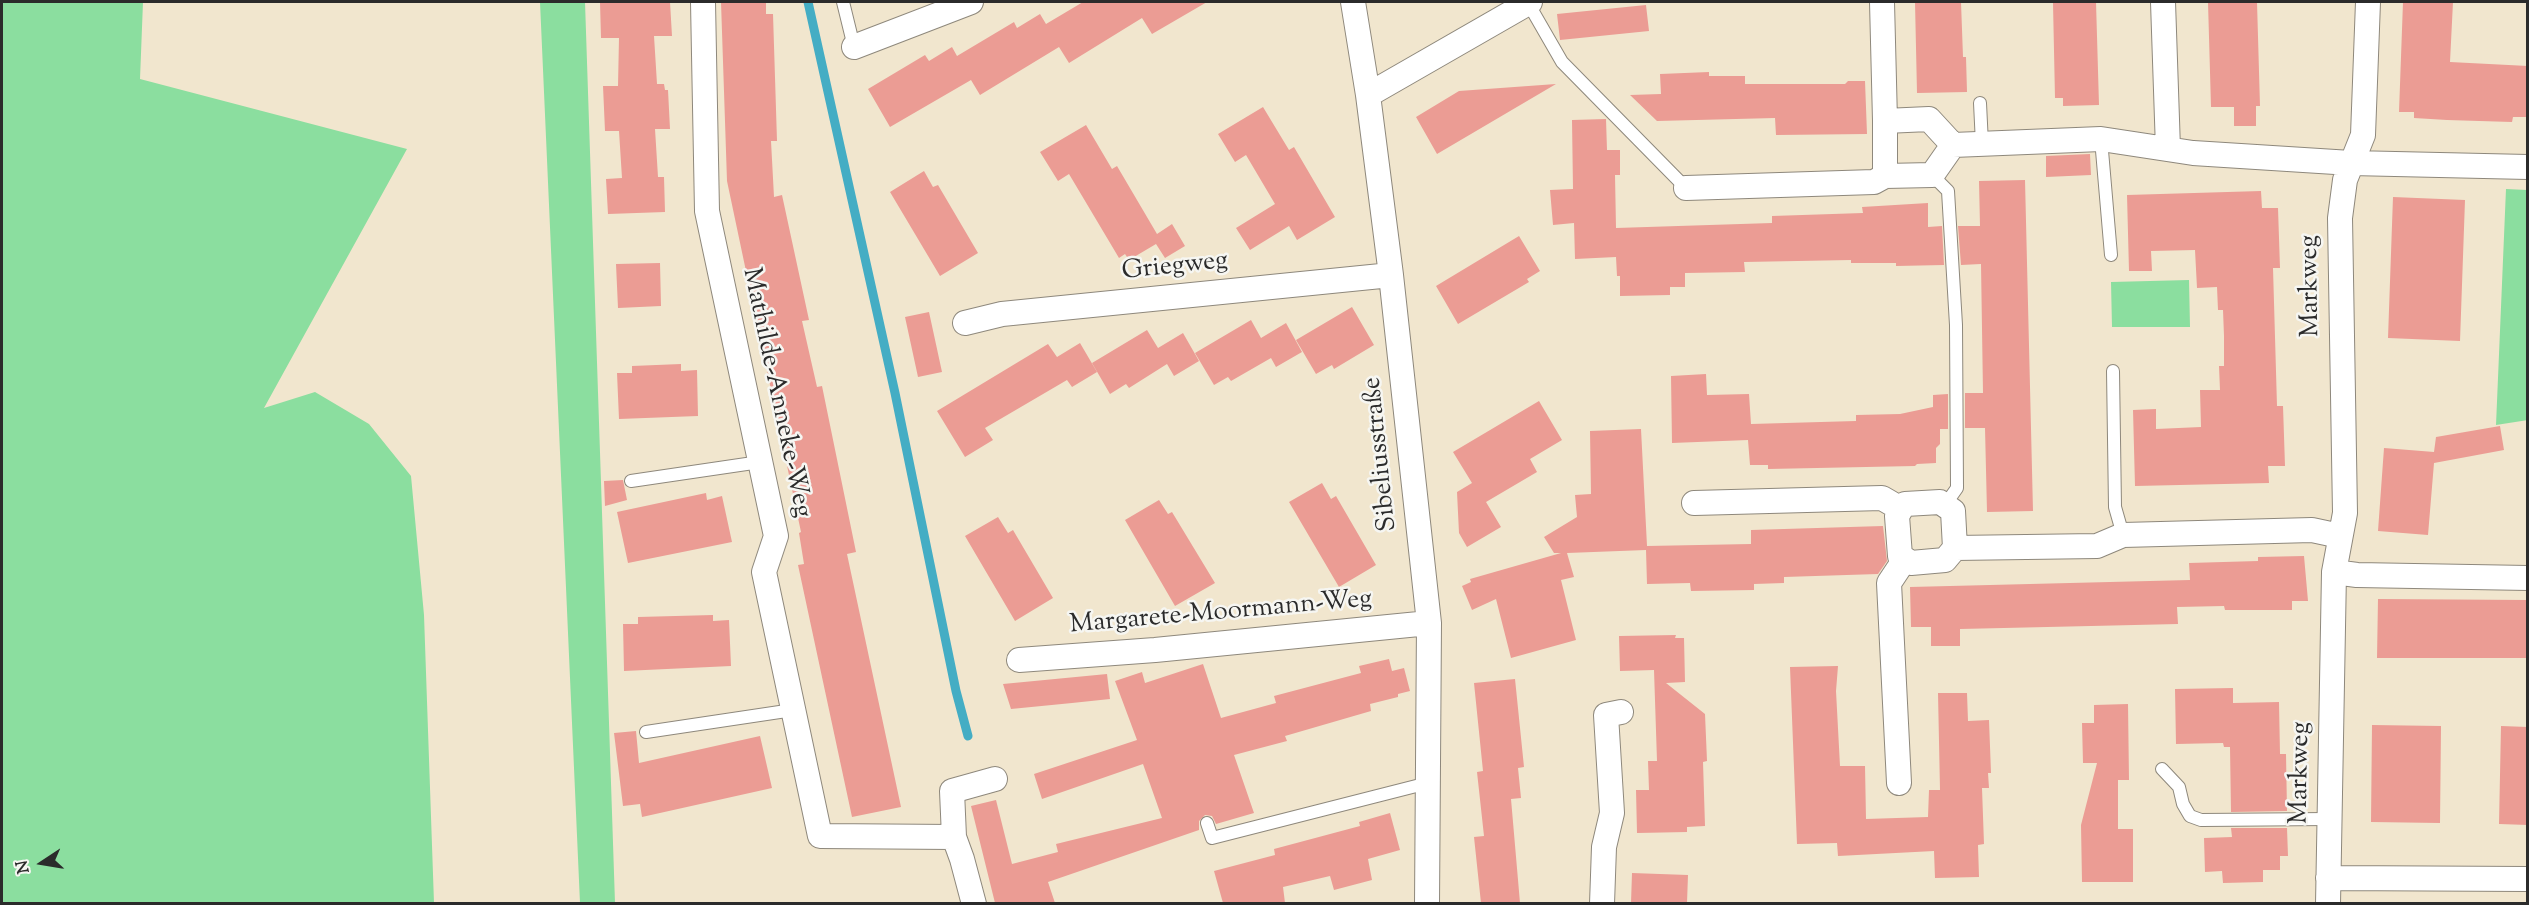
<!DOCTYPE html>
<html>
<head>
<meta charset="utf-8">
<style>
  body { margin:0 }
  #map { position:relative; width:2529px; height:905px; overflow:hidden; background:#f1e6ce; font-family:"Sorts Mill Goudy",serif }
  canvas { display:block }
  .frame { position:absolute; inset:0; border:3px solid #2b2b2b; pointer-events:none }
  .north { position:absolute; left:12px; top:833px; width:60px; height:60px; -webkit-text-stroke:4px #f6f6f2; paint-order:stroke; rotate:258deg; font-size:16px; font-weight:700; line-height:24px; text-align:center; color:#2b2b2b }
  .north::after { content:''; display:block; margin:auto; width:21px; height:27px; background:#2b2b2b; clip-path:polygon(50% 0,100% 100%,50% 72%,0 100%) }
</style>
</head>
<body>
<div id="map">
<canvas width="2529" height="905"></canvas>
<div class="frame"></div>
<div class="north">N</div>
</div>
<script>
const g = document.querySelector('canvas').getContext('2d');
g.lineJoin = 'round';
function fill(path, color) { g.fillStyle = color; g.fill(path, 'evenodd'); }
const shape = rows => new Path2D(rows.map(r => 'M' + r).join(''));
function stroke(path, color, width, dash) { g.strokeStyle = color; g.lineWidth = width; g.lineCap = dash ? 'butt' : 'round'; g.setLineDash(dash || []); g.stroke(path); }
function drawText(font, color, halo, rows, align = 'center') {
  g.font = font + ' "Sorts Mill Goudy",serif'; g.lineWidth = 5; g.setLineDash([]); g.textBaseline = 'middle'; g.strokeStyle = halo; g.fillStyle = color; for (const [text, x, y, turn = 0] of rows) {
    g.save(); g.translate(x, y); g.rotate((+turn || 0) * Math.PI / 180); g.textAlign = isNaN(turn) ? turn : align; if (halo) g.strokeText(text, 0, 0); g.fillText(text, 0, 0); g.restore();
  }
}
fill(shape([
  [2,2,143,2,140,79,407,149,264,408,315,392,369,424,411,476,424,615,434,903,2,903],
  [540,2,585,2,615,903,580,903],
  [2506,189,2527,190,2528,420,2496,425],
  [2189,280,2190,327,2112,327,2111,282]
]), '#8bde9f');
stroke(shape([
  [808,2,895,393,956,691,968,736]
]), '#44adc4', 9);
fill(shape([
  [600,2,670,2,672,36,654,36,657,84,664,84,665,90,668,90,670,129,655,129,658,177,664,177,665,212,608,214,606,179,622,178,619,131,605,131,603,86,618,86,619,38,601,38],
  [721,2,766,2,766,14,773,14,777,141,771,141,774,197,782,195,809,320,802,321,817,387,822,386,856,552,847,554,901,807,852,817,798,565,804,564,799,533,801,532,727,181],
  [1083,2,1207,2,1152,34,1142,18,1069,63,1059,47,980,95,971,80,890,127,868,89,925,55,929,61,952,47,957,56,1014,22,1017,28,1040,14,1046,24],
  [1915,2,1961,2,1963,57,1966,57,1967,92,1917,93],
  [2057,2,2096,2,2099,105,2063,106,2063,98,2055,98,2053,3],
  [2208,2,2257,2,2260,106,2256,106,2256,126,2234,126,2234,107,2211,107],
  [2403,2,2453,2,2450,62,2528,66,2528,117,2513,117,2512,122,2447,120,2414,118,2414,112,2399,112],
  [1646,5,1649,31,1560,40,1557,14],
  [1709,72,1709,76,1745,76,1745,84,1845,84,1848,81,1865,81,1867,134,1776,135,1775,118,1657,121,1630,95,1661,94,1660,74],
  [1556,84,1437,154,1416,117,1459,91],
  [1263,107,1289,150,1294,147,1335,217,1297,240,1289,226,1250,250,1236,228,1275,204,1246,155,1235,162,1218,134],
  [1606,119,1607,150,1620,150,1620,175,1615,175,1616,228,1772,223,1772,216,1863,213,1862,207,1928,203,1928,227,1942,226,1944,265,1896,266,1896,263,1851,263,1851,260,1744,262,1745,272,1685,273,1685,287,1670,287,1670,295,1620,296,1620,276,1617,276,1616,257,1575,259,1574,223,1553,225,1550,190,1573,189,1572,120],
  [1086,125,1112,169,1117,166,1157,234,1172,224,1185,246,1165,258,1156,244,1129,260,1125,254,1119,258,1069,174,1058,181,1040,152],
  [2090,154,2091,175,2046,177,2046,156],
  [924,171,933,187,938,185,978,253,940,276,890,192],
  [2025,180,2033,511,1987,512,1985,428,1965,428,1965,393,1983,393,1981,264,1961,265,1958,226,1980,226,1979,181],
  [2261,191,2262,208,2278,208,2280,268,2273,268,2277,406,2283,406,2285,466,2268,466,2269,483,2135,486,2133,410,2156,409,2156,429,2201,427,2200,390,2220,390,2219,366,2224,366,2224,336,2223,310,2218,310,2217,287,2197,288,2195,250,2151,251,2152,271,2129,271,2127,195],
  [2393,197,2465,200,2460,341,2388,338],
  [1519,236,1540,271,1527,279,1529,282,1458,324,1436,286],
  [660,263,661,306,618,308,616,264],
  [1352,307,1374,345,1334,369,1332,365,1316,374,1296,340],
  [929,312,942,372,918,377,905,317],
  [1251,320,1261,338,1286,323,1302,352,1276,367,1271,358,1231,381,1228,377,1214,385,1195,353],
  [1147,330,1158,348,1183,333,1199,361,1174,376,1167,364,1129,388,1126,384,1110,394,1092,363],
  [1080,343,1097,372,1072,387,1067,380,985,428,993,440,965,457,937,411,1048,344,1057,357],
  [681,364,681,371,697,370,698,416,619,419,617,373,632,373,632,366],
  [1706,374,1707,395,1749,394,1751,424,1856,421,1856,415,1900,414,1933,407,1933,395,1948,394,1948,429,1940,429,1940,444,1936,448,1936,463,1917,464,1915,466,1768,469,1768,465,1750,465,1748,440,1672,443,1671,376],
  [1539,401,1562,440,1530,459,1537,472,1486,502,1501,527,1467,547,1459,533,1457,492,1472,483,1453,452],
  [2500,426,2504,450,2434,463,2428,535,2378,531,2384,448,2434,452,2436,437],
  [1641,429,1647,546,1751,544,1751,530,1883,526,1887,561,1878,574,1784,577,1784,583,1754,584,1754,590,1691,591,1690,583,1647,584,1646,550,1567,553,1574,577,1561,580,1576,640,1511,658,1496,599,1472,610,1462,586,1471,582,1470,579,1561,553,1554,553,1544,537,1577,517,1575,495,1591,494,1590,431],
  [623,480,627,500,605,506,604,481],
  [1322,483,1331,499,1336,496,1376,565,1339,587,1289,502],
  [706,493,707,500,722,496,732,542,628,563,617,512],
  [1159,500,1168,514,1172,512,1215,583,1175,606,1125,520],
  [998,517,1008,533,1013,530,1053,598,1015,621,965,536],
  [2304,556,2308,601,2292,601,2292,610,2225,610,2224,606,2177,607,2178,624,1960,629,1960,646,1931,646,1931,627,1911,627,1910,587,2190,580,2189,563,2258,561,2258,557],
  [2378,599,2528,600,2528,658,2377,658],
  [713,615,713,621,729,620,731,666,624,671,623,624,638,624,638,617],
  [1676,635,1675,638,1684,638,1685,682,1666,683,1705,714,1707,761,1703,762,1705,826,1687,827,1687,832,1637,833,1636,790,1649,790,1648,761,1657,761,1654,670,1620,671,1619,636],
  [1389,659,1392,671,1404,668,1410,691,1398,694,1398,697,1370,704,1371,711,1285,736,1287,741,1234,755,1254,813,1216,824,1212,816,1205,815,1199,821,1199,830,1048,882,1055,903,995,903,971,806,996,800,1012,864,1058,852,1056,844,1162,818,1143,764,1042,799,1034,774,1137,740,1115,681,1142,672,1145,683,1203,664,1221,718,1276,703,1274,696,1361,673,1359,666],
  [1838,666,1836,691,1840,766,1865,766,1866,819,1928,817,1929,790,1940,790,1938,693,1967,693,1968,721,1989,720,1991,773,1988,773,1989,788,1982,788,1984,844,1978,845,1979,877,1935,878,1934,851,1838,856,1837,843,1797,844,1790,667],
  [1107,674,1110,699,1072,703,1011,709,1003,684],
  [1515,679,1524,767,1518,768,1521,798,1511,799,1520,903,1481,903,1474,837,1484,836,1477,772,1483,771,1474,683],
  [2233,688,2233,703,2279,702,2280,754,2286,754,2287,811,2231,812,2230,747,2224,747,2223,743,2176,744,2175,689],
  [2128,704,2129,780,2118,780,2118,829,2133,829,2133,882,2082,882,2081,825,2097,763,2083,763,2082,723,2094,723,2094,705],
  [2372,725,2441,726,2440,823,2371,822],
  [2501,726,2528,727,2528,825,2499,824],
  [636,731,639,763,760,736,772,788,642,817,640,804,623,806,614,733],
  [1390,813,1400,850,1368,859,1372,880,1334,890,1330,876,1283,887,1285,903,1223,903,1214,871,1275,855,1274,849,1360,826,1359,822],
  [2231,828,2287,828,2288,856,2280,856,2280,870,2263,870,2263,882,2223,883,2222,871,2205,872,2204,838,2232,837],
  [1632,873,1688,875,1687,903,1631,903]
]), '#eb9c94');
const service = shape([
  [843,2,854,47],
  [1528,3,1562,62,1686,188],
  [1980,103,1982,144],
  [2101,139,2111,255],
  [1932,175,1948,191,1956,325,1957,488,1945,505],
  [2113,371,2115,507,2123,535],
  [631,481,760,462],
  [646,732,793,710],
  [2162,769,2179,787,2183,804,2190,816,2201,820,2329,819],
  [1207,823,1212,838,1428,783]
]);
const minor = shape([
  [703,2,707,211,776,536,764,572,820,836,954,837],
  [1353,2,1368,95,1391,275,1429,623,1427,904],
  [1882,2,1885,121],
  [2163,2,2168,149],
  [854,47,971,2],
  [1368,95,1530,2],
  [1953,145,1932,175,1885,176,1885,121,1929,119,1953,145,2101,139,2193,153,2351,163,2528,167],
  [1686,188,1874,182,1885,176],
  [965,323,1002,314,1391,275],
  [1694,503,1882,498,1901,509,1905,504,1940,502,1953,511,1955,548,2097,546,2123,535,2312,530,2340,536],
  [1901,509,1897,516,1900,556,1905,559],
  [2334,572,2357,575,2528,578],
  [1019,660,1155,650,1429,623],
  [1899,783,1889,583,1905,559,1911,563,1945,560,1955,548],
  [2328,878,2528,879],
  [974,904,962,859,954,837,952,791,995,779],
  [1602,904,1604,847,1612,813,1606,715,1621,712],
  [2328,904,2334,572,2345,513,2340,218,2345,180,2363,135,2368,2]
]);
stroke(service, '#8e887c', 14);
stroke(minor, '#8e887c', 26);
stroke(service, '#fff', 12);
stroke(minor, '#fff', 24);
drawText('26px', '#2b2b2b', '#f6f6f2', [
  ["Griegweg",1175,268,-6],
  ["Markweg",2312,286,-91],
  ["Mathilde-Anneke-Weg",775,393,78],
  ["Sibeliusstraße",1382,454,-96],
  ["Margarete-Moormann-Weg",1221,614,-5],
  ["Markweg",2302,773,-89]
]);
</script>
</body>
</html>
